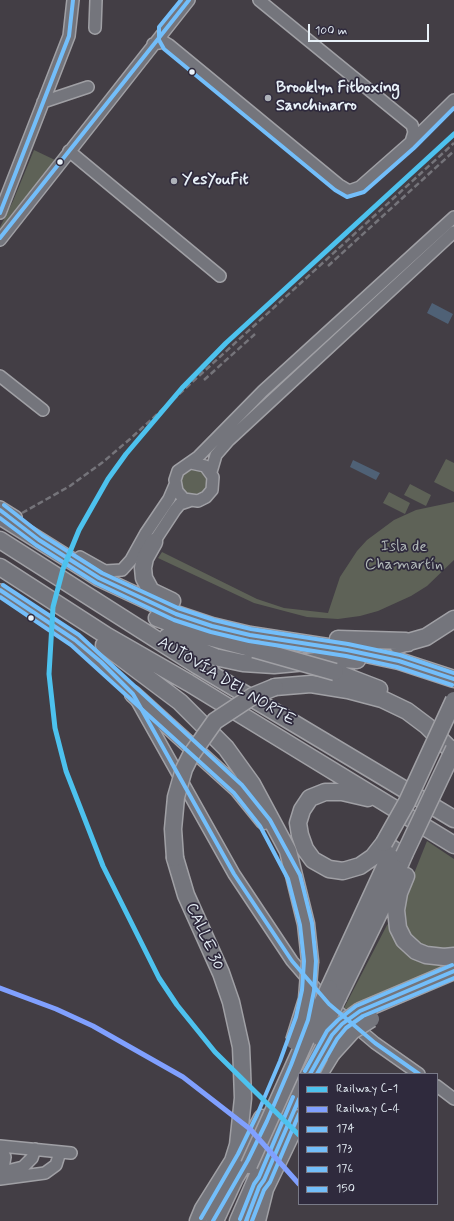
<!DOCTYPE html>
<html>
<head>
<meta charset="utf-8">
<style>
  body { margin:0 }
  #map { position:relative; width:454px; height:1221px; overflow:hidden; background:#433e45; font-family:Mynerve,sans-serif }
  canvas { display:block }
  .legend { position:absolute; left:298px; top:1073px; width:140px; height:132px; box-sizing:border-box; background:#2f2a3d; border:1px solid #797a88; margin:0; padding:5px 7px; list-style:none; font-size:12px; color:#e8f1f8 }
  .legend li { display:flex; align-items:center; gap:8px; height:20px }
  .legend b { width:20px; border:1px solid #797a88 }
  .scale { position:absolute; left:308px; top:24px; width:121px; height:18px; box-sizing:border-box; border:2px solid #e8f1f8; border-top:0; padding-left:5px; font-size:12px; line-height:14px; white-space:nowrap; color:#e8f1f8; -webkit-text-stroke:3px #2f2a3d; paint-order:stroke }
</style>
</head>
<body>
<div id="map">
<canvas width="454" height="1221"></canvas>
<ul class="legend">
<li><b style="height:5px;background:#4dc2ee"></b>Railway C-1</li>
<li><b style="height:5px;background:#80a0ff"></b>Railway C-4</li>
<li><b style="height:5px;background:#73befa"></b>174</li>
<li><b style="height:5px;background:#73befa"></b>173</li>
<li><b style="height:5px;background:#73befa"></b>176</li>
<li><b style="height:5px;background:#73befa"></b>150</li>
</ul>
<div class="scale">100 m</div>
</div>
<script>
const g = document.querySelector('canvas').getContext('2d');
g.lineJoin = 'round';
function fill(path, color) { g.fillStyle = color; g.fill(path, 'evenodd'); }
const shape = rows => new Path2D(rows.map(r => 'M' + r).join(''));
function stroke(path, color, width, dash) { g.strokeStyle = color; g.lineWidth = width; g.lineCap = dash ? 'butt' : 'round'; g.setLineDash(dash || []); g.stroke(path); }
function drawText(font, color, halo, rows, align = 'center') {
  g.font = font + ' Mynerve,sans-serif'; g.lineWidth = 3.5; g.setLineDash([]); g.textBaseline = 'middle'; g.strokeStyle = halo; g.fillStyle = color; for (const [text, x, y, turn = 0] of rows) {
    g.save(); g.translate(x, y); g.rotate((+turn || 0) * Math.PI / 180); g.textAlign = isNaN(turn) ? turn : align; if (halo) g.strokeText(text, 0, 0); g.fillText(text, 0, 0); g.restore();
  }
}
fill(shape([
  [34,150,55,160,0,230,0,227,13,201],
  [446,459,454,463,454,492,434,482],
  '180 482a14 14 0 1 1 28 0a14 14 0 1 1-28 0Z',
  [410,484,431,495,426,506,404,495],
  [389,492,410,503,405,514,383,503],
  [454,502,454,560,427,586,411,596,378,611,360,616,338,619,307,617,254,603,158,558,162,552,257,599,284,608,328,613,340,577,357,551,367,540,394,520,416,510],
  [427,841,454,859,454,948,438,950,423,947,412,940,405,927,403,912,409,886],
  [389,923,446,963,454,966,343,1010,387,925]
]), '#5e6257');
fill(shape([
  [432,303,453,314,448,324,427,313],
  [353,460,380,473,376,480,350,467]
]), '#4f6176');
const minor = shape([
  [259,0,412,125,414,132,411,142],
  [95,28,96,0],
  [153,44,164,42,169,45,339,185,349,191,360,187,410,143,454,100],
  [43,102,88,87],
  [69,151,220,276],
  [0,213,69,36,73,0],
  [0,240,189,0],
  [0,376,43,410],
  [191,463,205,466,213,477,212,490,206,497,198,501,184,499,177,491,175,480,178,471,198,457,263,391,454,217],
  [211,472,216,455,229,440,454,232],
  [0,507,16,517],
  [154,542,175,510,180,504,189,501],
  [80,557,105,571,122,570,131,560,146,533,169,499,175,485],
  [0,590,75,640,101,662,133,694,234,874,292,961,329,1004,375,1043,419,1074],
  [437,1086,454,1099],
  [0,1146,71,1153],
  [0,1149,5,1157,3,1168,0,1170],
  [7,1171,23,1167,32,1158,35,1149],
  [0,1179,45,1173,56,1165,60,1152]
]);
const highway = shape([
  [0,516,99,578,176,614,212,626,250,635,347,650,399,661,454,679],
  [0,540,198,666,454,819],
  [154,542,145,558,143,568,144,578,151,591,172,601],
  [0,567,107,636,189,683,454,845],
  [157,618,201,635,254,649],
  [167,637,215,657,243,663,274,665,340,659,357,660],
  [338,639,406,641,408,643],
  [104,645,180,702,226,748,252,784,288,851,306,924,310,961],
  [398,645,426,637,454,619],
  [335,672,379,689],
  [275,687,311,684,348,690,382,699,407,711,427,726,454,753],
  [133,694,238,789,264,821],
  [368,798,342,792,325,792,310,798,302,810,298,823,300,835,305,849,313,860,329,869,343,871,360,866,373,857,384,843],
  [175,858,186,895,221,973,231,1002,241,1047,242,1070,243,1098,238,1145,233,1161,203,1209,198,1221],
  [406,876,399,893,396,910,398,928,404,940,416,951,426,955,444,957,454,956],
  [329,988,393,849],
  [338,997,380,911,404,855],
  [360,1011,454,971],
  [305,1069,319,1037],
  [319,1074,332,1053],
  [240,1160,262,1118],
  [215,1221,235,1178,244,1163],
  [238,1221,299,1081],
  [257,1221,265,1189,299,1118]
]);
stroke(minor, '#a0a0a5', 14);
stroke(highway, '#a0a0a5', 19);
stroke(minor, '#74757c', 11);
stroke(highway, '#74757c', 16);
stroke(shape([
  [328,266,454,151],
  [204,380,255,334],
  [22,513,70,486,103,462,130,439,454,143]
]), '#75747a', 2.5, [6, 3]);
const highwayBridge = shape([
  [254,649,335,672],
  [384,843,407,802,454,700],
  [404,855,454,749],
  [175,858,173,829,176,797,184,769,191,755,215,721,253,696,275,687],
  [319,1037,338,997],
  [294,1041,307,999,310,961],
  [332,1053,352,1031,371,1019],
  [310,1074,324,1047,332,1035,342,1024,360,1011],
  [249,1165,329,988]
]);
stroke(highwayBridge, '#a0a0a5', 19, []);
stroke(highwayBridge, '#74757c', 16);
stroke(shape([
  [0,213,69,36,73,0],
  [0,238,189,0],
  [0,510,39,540,99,578,176,614,212,626,250,635,347,650,399,661,454,679],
  [0,590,75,640,101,662,133,694,234,874,292,961,329,1004,375,1043,419,1074],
  [310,1074,332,1035,342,1024,360,1011,454,971],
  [246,1221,259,1187,264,1180,299,1099]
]), '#73befa', 4);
stroke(shape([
  [0,518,36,545,96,583,174,620,211,632,249,641,346,656,397,667,452,685],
  [0,597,71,645,234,793,260,826,288,879,300,925,304,961,302,990,296,1017,280,1061,257,1115,238,1154,201,1218],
  [317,1074,337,1039,346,1028,363,1016,454,978],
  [252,1221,264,1190,270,1182,299,1114]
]), '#73befa', 4);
stroke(shape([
  [4,505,42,535,102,573,178,608,214,620,251,629,348,644,400,655,454,673],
  [3,585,79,635,242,785,270,820,300,875,312,923,316,961,314,991,308,1020,291,1065,267,1121,248,1160,213,1221],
  [305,1071,327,1031,338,1020,356,1006,452,965],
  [240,1219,254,1184,259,1177,293,1097]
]), '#73befa', 4);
stroke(shape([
  [181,0,159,27,159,40,164,49,335,190,347,197,364,192,414,148,454,108]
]), '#73befa', 4);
stroke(shape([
  [299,1135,215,1052,177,1005,159,978,103,866,66,771,55,728,49,674,53,607,63,569,79,530,108,479,126,454,182,388,226,343,454,134]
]), '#4dc2ee', 5);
stroke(shape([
  [0,988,56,1009,93,1026,183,1077,250,1129,299,1184]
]), '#80a0ff', 5);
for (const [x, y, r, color] of [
  [192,72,3.5,"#e8f1f8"],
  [268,98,4,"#aeb2b9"],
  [60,162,3.5,"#e8f1f8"],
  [174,181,4,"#aeb2b9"],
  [31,618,3.5,"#e8f1f8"]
]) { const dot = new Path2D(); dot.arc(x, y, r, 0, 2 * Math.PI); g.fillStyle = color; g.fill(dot); stroke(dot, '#2f2a3d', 1.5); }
drawText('bold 16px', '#e8f1f8', '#2f2a3d', [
  ["Brooklyn Fitboxing",276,89],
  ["Sanchinarro",276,107],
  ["YesYouFit",182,181]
], 'left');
drawText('16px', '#b2bab9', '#2f2a3d', [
  ["Isla de",404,548],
  ["Chamartín",404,566]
]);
drawText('16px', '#e8f1f8', '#2f2a3d', [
  ["AUTOVÍA DEL NORTE",226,682,31],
  ["CALLE 30",204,937,66]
]);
</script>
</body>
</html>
